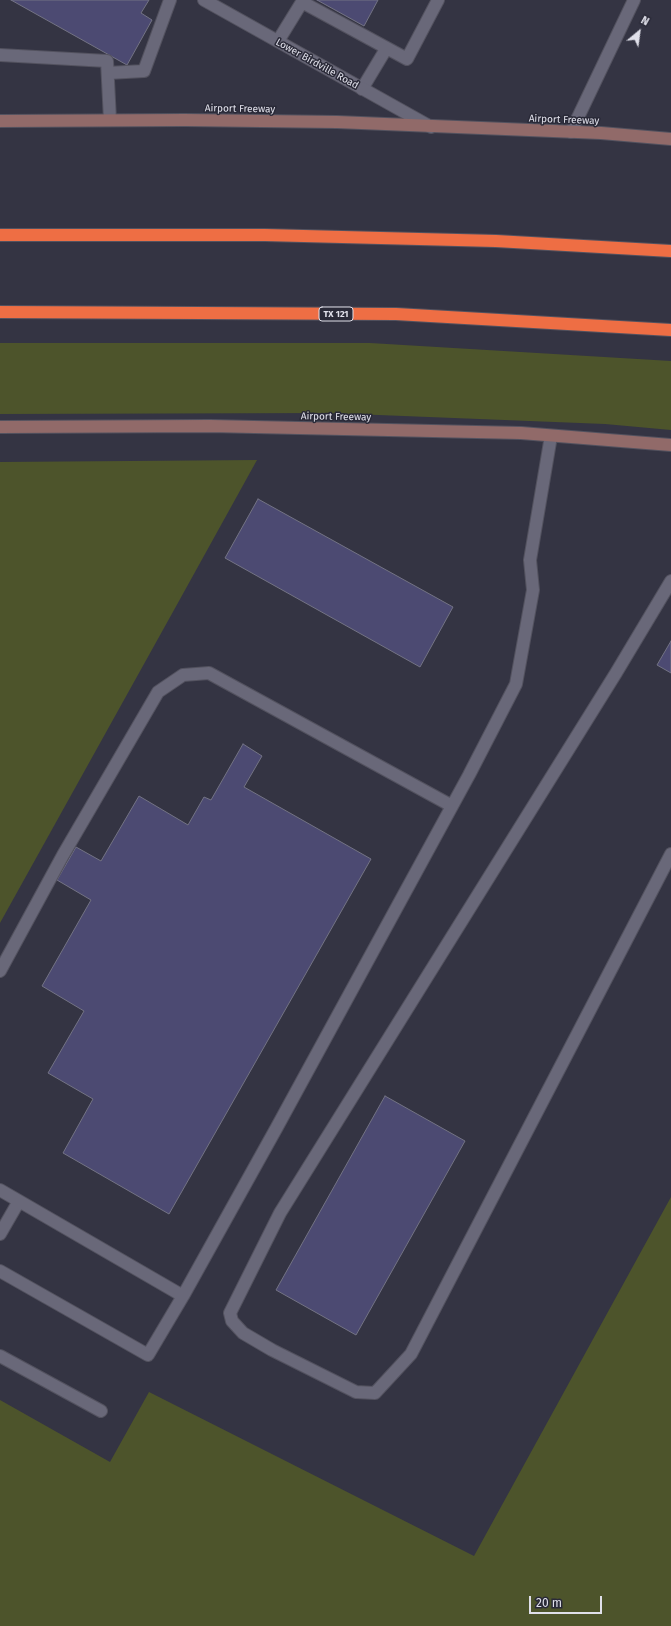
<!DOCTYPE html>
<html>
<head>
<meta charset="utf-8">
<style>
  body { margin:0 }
  #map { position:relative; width:671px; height:1626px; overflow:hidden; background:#343443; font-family:"Fira Sans",sans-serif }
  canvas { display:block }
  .north { position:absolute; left:619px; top:12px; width:40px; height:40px; -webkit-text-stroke:3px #2a2a38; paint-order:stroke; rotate:29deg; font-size:11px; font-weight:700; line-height:16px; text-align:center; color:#e0e0ea }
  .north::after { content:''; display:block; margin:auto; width:14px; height:18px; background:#e0e0ea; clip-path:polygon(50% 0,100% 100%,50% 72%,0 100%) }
  .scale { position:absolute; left:529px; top:1596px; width:73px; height:18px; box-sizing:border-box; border:2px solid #e0e0ea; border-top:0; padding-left:5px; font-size:12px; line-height:14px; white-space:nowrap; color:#e0e0ea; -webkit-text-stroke:3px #2a2a38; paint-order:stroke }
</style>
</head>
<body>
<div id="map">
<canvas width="671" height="1626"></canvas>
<div class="north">N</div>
<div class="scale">20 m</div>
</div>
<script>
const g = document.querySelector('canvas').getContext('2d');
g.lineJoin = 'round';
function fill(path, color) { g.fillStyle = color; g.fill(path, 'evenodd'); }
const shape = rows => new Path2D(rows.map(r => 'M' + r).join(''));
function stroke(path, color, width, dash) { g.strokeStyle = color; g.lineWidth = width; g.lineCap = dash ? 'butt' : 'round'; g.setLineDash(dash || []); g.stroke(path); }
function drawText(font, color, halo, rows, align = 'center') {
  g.font = font + ' "Fira Sans",sans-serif'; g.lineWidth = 3; g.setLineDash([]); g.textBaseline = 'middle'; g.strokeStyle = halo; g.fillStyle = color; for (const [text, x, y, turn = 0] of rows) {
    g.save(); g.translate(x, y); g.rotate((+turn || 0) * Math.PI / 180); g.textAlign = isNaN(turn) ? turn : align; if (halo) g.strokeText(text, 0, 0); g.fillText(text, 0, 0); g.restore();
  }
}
fill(shape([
  [0,343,370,343,671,361,671,430,605,424,328,413,0,414],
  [257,460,174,610,0,923,0,462],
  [671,1197,671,1626,0,1626,0,1400,110,1462,149,1392,474,1556]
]), '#4d542b');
const building = shape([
  [11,0,149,0,141,13,152,20,127,65,11,0],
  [317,0,378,0,364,26,317,0],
  [258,499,453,607,420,667,225,558,258,499],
  [671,641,671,673,657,665,671,641],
  [243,744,262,756,244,787,371,859,169,1214,63,1153,93,1099,48,1073,84,1011,42,986,91,900,57,880,76,847,101,861,139,796,188,825,204,797,211,800,243,744],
  [385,1096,465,1141,356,1335,276,1290,385,1096]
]);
fill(building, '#4c4a72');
stroke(building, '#737384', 1);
const lane = shape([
  [278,41,302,2,407,59,438,0],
  [0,55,107,61,110,120],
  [108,73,144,71,170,0],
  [362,89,386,49],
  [571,132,634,0],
  [671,581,616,673,280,1213,230,1313,232,1321,243,1333,272,1350,356,1392,375,1393,411,1354,671,854],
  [0,971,63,855,158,692,183,675,209,673,452,806],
  [0,1190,19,1201,0,1234],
  [19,1201,183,1296],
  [0,1271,148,1355,183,1296,277,1127,469,775,516,684,533,590,530,560,551,436],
  [0,1356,101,1411]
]);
const street = shape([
  [204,0,431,127]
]);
const secondary = shape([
  [0,121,185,120,337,122,601,133,671,139],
  [0,427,210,426,521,433,671,445]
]);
const highway = shape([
  [0,235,265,235,496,241,671,251],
  [0,312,396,314,671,330]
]);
stroke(lane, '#53525f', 14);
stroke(street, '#53525f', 14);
stroke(secondary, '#53525f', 14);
stroke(highway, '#53525f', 14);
stroke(lane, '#696879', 12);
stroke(street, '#696879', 12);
stroke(secondary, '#916a69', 12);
stroke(highway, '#ee6e44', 12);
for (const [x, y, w] of [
  [336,314,34]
]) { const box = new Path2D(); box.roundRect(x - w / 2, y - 7, w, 14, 3); g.fillStyle = '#2a2a38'; g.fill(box); stroke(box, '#e0e0ea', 1); }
drawText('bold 9px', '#e0e0ea', null, [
  ["TX 121",336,314]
]);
drawText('10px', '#e0e0ea', '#2a2a38', [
  ["Lower Birdville Road",317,64,29],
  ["Airport Freeway",240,109,1],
  ["Airport Freeway",564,120,2],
  ["Airport Freeway",336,417,1]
]);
</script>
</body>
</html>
